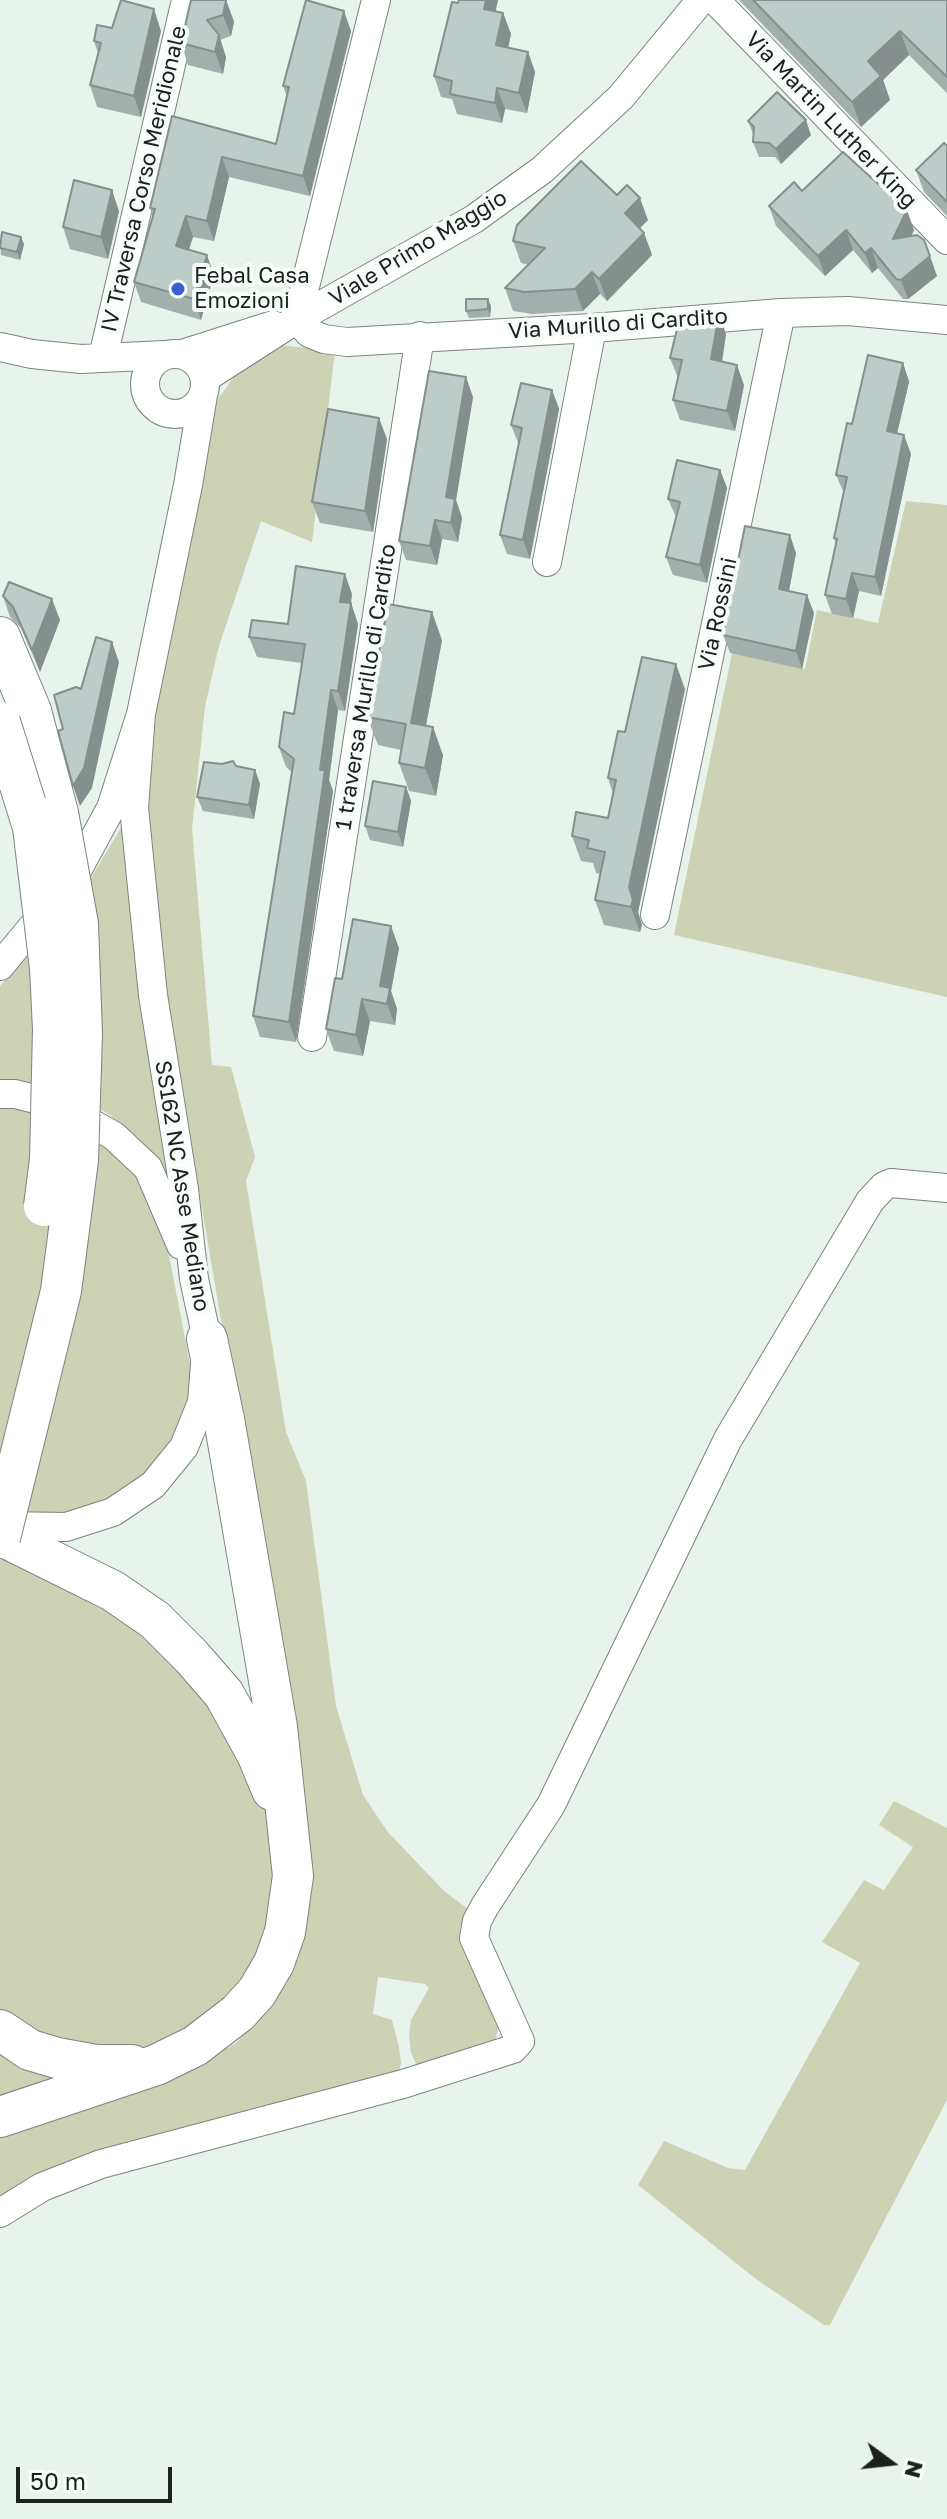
<!DOCTYPE html>
<html>
<head>
<meta charset="utf-8">
<style>
  body { margin:0 }
  #map { position:relative; width:947px; height:2519px; overflow:hidden; background:#e7f3eb; font-family:"Golos Text",sans-serif }
  canvas { display:block }
  .north { position:absolute; left:851px; top:2423px; width:80px; height:80px; -webkit-text-stroke:6px #f7fefa; paint-order:stroke; rotate:105deg; font-size:22px; font-weight:700; line-height:32px; text-align:center; color:#1c211e }
  .north::after { content:''; display:block; margin:auto; width:28px; height:36px; background:#1c211e; clip-path:polygon(50% 0,100% 100%,50% 72%,0 100%) }
  .scale { position:absolute; left:16px; top:2467px; width:156px; height:36px; box-sizing:border-box; border:4px solid #1c211e; border-top:0; padding-left:10px; font-size:24px; line-height:28px; white-space:nowrap; color:#1c211e; -webkit-text-stroke:6px #f7fefa; paint-order:stroke }
</style>
</head>
<body>
<div id="map">
<canvas width="947" height="2519"></canvas>
<div class="north">N</div>
<div class="scale">50 m</div>
</div>
<script>
const g = document.querySelector('canvas').getContext('2d');
g.lineJoin = 'round';
function fill(path, color) { g.fillStyle = color; g.fill(path, 'evenodd'); }
const shape = rows => new Path2D(rows.map(r => 'M' + r).join(''));
function stroke(path, color, width, dash) { g.strokeStyle = color; g.lineWidth = width; g.lineCap = dash ? 'butt' : 'round'; g.setLineDash(dash || []); g.stroke(path); }
function drawText(font, color, halo, rows, align = 'center') {
  g.font = font + ' "Golos Text",sans-serif'; g.lineWidth = 8; g.setLineDash([]); g.textBaseline = 'middle'; g.strokeStyle = halo; g.fillStyle = color; for (const [text, x, y, turn = 0] of rows) {
    g.save(); g.translate(x, y); g.rotate((+turn || 0) * Math.PI / 180); g.textAlign = isNaN(turn) ? turn : align; if (halo) g.strokeText(text, 0, 0); g.fillText(text, 0, 0); g.restore();
  }
}
fill(shape([
  [280,345,335,351,312,542,261,521,219,646,205,706,192,829,212,1065,231,1067,255,1157,246,1181,286,1432,306,1481,336,1706,363,1795,387,1831,444,1891,469,1910,460,1928,461,1944,499,2024,495,2043,418,2069,411,2052,409,2035,411,2020,429,1988,425,1984,378,1977,373,2014,392,2020,399,2047,401,2063,398,2075,0,2204,0,2131,186,2072,236,2043,271,2006,297,1961,308,1915,311,1867,303,1800,158,951,144,811,149,750,207,429,216,402,233,378,266,349],
  [906,501,947,505,947,997,674,935,732,653,805,669,817,610,878,623],
  [125,821,134,951,175,1183,171,1184,144,1145,109,1114,88,1103,0,1084,0,986,92,876],
  [0,1105,29,1109,107,1142,141,1179,162,1219,192,1374,191,1394,181,1433,146,1481,75,1515,35,1515,0,1506],
  [0,1551,93,1592,197,1678,252,1765,271,1822,277,1917,232,2001,151,2050,104,2056,0,2020],
  [894,1801,947,1828,947,2100,830,2325,824,2325,756,2279,638,2185,664,2141,728,2168,745,2170,860,1963,822,1942,864,1880,884,1890,913,1847,879,1825],
  [0,2048,67,2075,0,2105]
]), '#cdd2b4');
const minor = shape([
  [715,0,947,240],
  [297,319,309,333,324,339,347,342,592,328,781,313,848,311,947,320],
  [297,319,376,0],
  [0,347,32,354,81,359,165,355],
  [182,354,273,325],
  '145 384a30 30 0 1 1 60 0a30 30 0 1 1-60 0Z',
  [103,357,186,0],
  [205,378,297,319,474,219,542,170,621,97,701,0],
  [547,562,592,328],
  [655,915,781,313],
  [0,966,73,878,111,808,141,714,188,485,203,395],
  [312,1037,420,336],
  [0,1094,15,1094,59,1105,114,1136,148,1168,181,1245],
  [0,1526,66,1527,113,1512,153,1485,184,1447,202,1402,207,1339,194,1279,184,1189,153,995,134,808,141,714],
  [0,2213,42,2187,101,2164,403,2084,513,2049,520,2041,474,1938,477,1921,485,1906,551,1805,728,1439,870,1201,884,1186,891,1183,947,1188]
]);
const highway = shape([
  [0,637,31,711,58,813],
  [0,1535,113,1591,155,1620,191,1656,224,1694,257,1754,272,1790],
  [0,2030,30,2050,57,2058,96,2065,132,2065],
  [0,2117,156,2065,195,2046,238,2013,257,1992,274,1963,285,1932,293,1876,277,1727,224,1419,207,1339]
]);
stroke(minor, '#7a857e', 30);
stroke(highway, '#7a857e', 42);
stroke(minor, '#fff', 28);
stroke(highway, '#fff', 40);
const highwayBridge = shape([
  [0,722,33,827,50,968,53,1029,50,1159,44,1206],
  [0,1538,61,1291,78,1160,82,1034,78,924,58,813]
]);
stroke(highwayBridge, '#7a857e', 42, []);
stroke(highwayBridge, '#fff', 40);
fill(shape([
  [226,0,234,22,231,36,220,40,226,57,223,74,188,65,181,43],
  [739,0,947,0,947,93,909,55,883,80,890,100,861,127],
  [496,12,503,13,511,34,508,48,528,52,535,72,527,113,505,109,502,123,457,114,452,99,441,97,434,76],
  [112,28,161,31,141,117,97,107,90,85,98,53,94,41],
  [351,31,310,196,229,177,214,241,193,237,189,250,214,275,201,320,141,302,134,282,153,217,150,208,172,116,276,144,287,97,283,86],
  [748,121,811,135,781,164,775,157,759,157,753,142,754,136],
  [947,146,947,216,924,192,916,170],
  [802,191,914,230,911,236,937,276,908,299,903,299,878,268,872,273,853,250,825,276,776,226,769,206],
  [617,195,648,220,640,228,644,233,652,255,607,301,600,294,583,311,532,314,513,311,505,288,529,265,521,263,513,241],
  [119,211,108,259,70,249,63,227],
  [0,242,24,244,20,260,1,255],
  [491,306,490,317,469,318,466,311],
  [726,334,722,362,744,385,735,431,680,420,673,400,678,378,670,358],
  [903,363,909,382,897,434,911,454,881,596,859,591,853,618,832,614,825,595,836,543,834,538,844,493,836,475,852,424],
  [552,390,559,409,530,559,507,554,500,535,519,445,511,425],
  [473,397,456,500,462,518,458,542,442,539,437,565,406,560,399,541],
  [387,439,373,532,320,523,312,502],
  [720,470,727,488,707,583,673,575,666,557,676,517,668,499],
  [796,553,789,591,814,613,802,669,730,653,723,635],
  [352,594,351,603,358,624,345,711,338,710,329,780,333,791,296,1042,260,1037,253,1016,292,772,286,767,279,747,294,714,302,663,257,657,249,637,288,624],
  [3,596,60,620,40,672,21,628,10,617],
  [442,640,426,726,443,755,436,796,409,791,399,763,401,750,378,745,367,717],
  [685,689,638,912,642,925,640,932,604,925,595,900,600,874,596,873,593,863,581,861,572,836,608,818,613,794,608,778,625,732],
  [236,766,255,770,260,784,254,819,203,811,197,797],
  [406,787,411,801,403,847,370,840,365,826],
  [399,948,391,991,397,1009,395,1025,370,1021,363,1056,334,1051,326,1029,342,979]
]), '#a3afad');
fill(shape([
  [226,0,234,22,231,36,223,15],
  [486,0,498,0,492,29,484,9],
  [154,9,161,31,141,117,134,96],
  [344,11,351,31,310,196,303,176],
  [503,13,511,34,504,66,496,45],
  [900,31,909,55,883,80,890,100,861,127,852,102,868,61],
  [219,35,226,57,223,74,215,52],
  [528,52,535,72,527,113,519,93],
  [497,88,505,109,502,123,495,103],
  [806,120,811,135,781,164,776,149],
  [222,157,229,177,214,241,207,221],
  [112,190,119,211,108,259,101,237],
  [640,198,648,220,633,235,625,213],
  [907,210,914,230,900,259,893,239],
  [186,216,193,237,183,266,176,246],
  [846,230,853,250,825,276,818,256],
  [644,233,652,255,607,301,599,279],
  [21,237,24,244,20,260,17,252],
  [871,248,878,268,872,273,865,253],
  [207,255,214,275,201,320,194,299],
  [930,256,937,276,908,299,901,280],
  [592,272,600,294,583,311,575,289],
  [488,299,491,306,490,317,488,309],
  [719,314,726,334,719,380,711,359],
  [903,363,909,382,893,450,887,431],
  [737,365,744,385,735,431,727,411],
  [466,377,473,397,456,500,462,518,458,542,451,523,446,497],
  [552,390,559,409,530,559,523,540],
  [379,418,387,439,373,532,365,511],
  [904,435,911,454,881,596,875,577],
  [720,470,727,488,707,583,700,565],
  [435,520,442,539,437,565,430,546],
  [790,535,796,553,786,607,779,589],
  [852,573,859,591,853,618,846,599],
  [345,574,352,594,348,622,340,602],
  [807,595,814,613,802,669,796,651],
  [52,599,60,620,40,672,32,650],
  [351,603,358,624,345,711,338,691],
  [432,612,442,640,421,751,411,723],
  [112,642,119,662,92,788,80,806,73,786],
  [676,664,685,689,638,912,642,925,640,932,631,907,629,887],
  [331,690,338,710,329,780,333,791,296,1042,289,1022],
  [433,727,443,755,436,796,425,768],
  [255,770,260,784,254,819,249,805],
  [406,787,411,801,403,847,398,832],
  [391,926,399,948,391,991,397,1009,395,1025,380,986],
  [362,999,370,1021,363,1056,356,1035]
]), '#858f8d');
const building = shape([
  [121,0,154,9,134,96,90,85,101,43,94,41,97,25,112,28,121,0],
  [191,0,226,0,223,15,207,20,219,35,215,52,181,43,191,0],
  [306,0,344,11,303,176,222,157,207,221,186,216,176,246,207,255,194,299,134,282,155,209,150,208,172,116,276,144,289,87,283,86,306,0],
  [459,0,486,0,484,9,503,13,496,45,528,52,519,93,497,88,495,103,450,94,452,81,434,76,452,2,458,3,459,0],
  [753,0,947,0,947,77,900,31,868,61,881,76,852,102,753,0],
  [777,92,806,120,776,149,769,143,753,142,754,127,748,121,777,92],
  [944,143,947,146,947,202,916,170,944,143],
  [843,152,907,210,893,239,917,235,924,240,930,256,901,280,896,279,871,248,865,253,846,230,818,256,769,206,794,182,802,191,843,152],
  [581,161,617,195,627,185,640,198,625,213,644,233,599,279,592,272,575,289,524,292,505,288,545,248,513,241,517,225,581,161],
  [74,180,112,190,101,237,63,227,74,180],
  [2,232,21,237,17,252,0,248,2,232],
  [466,299,488,299,488,309,466,311,466,299],
  [719,314,711,359,737,365,727,411,673,400,682,360,670,358,680,317,719,314],
  [868,355,903,363,887,431,904,435,875,577,852,573,846,599,825,595,837,539,834,538,847,477,836,475,847,423,852,424,868,355],
  [429,371,466,377,446,497,455,499,451,523,435,520,430,546,399,541,429,371],
  [521,383,552,390,523,540,500,535,522,428,511,425,521,383],
  [328,409,379,418,365,511,312,502,328,409],
  [677,460,720,470,700,565,666,557,680,502,668,499,677,460],
  [745,526,790,535,779,589,807,595,796,651,723,635,745,526],
  [296,566,345,574,340,602,351,603,338,691,331,690,320,770,325,770,289,1022,253,1016,294,759,279,747,284,712,294,714,305,644,249,637,252,620,288,624,296,566],
  [9,582,52,599,32,650,13,607,3,596,9,582],
  [388,604,432,612,411,723,433,727,425,768,399,763,406,724,367,717,388,604],
  [96,637,112,642,84,768,73,786,58,731,63,729,54,695,76,687,81,689,96,637],
  [642,657,676,664,629,887,633,900,631,907,595,900,605,852,587,848,589,840,572,836,576,812,608,818,616,780,608,778,618,731,625,732,642,657],
  [233,761,236,766,255,770,249,805,197,797,204,762,222,764,233,761],
  [373,781,406,787,398,832,365,826,373,781],
  [353,919,391,926,380,986,390,988,387,1004,362,999,356,1035,326,1029,335,978,342,979,353,919]
]);
fill(building, '#beccc9');
stroke(building, '#858f8d', 2);
for (const [x, y, r, color] of [
  [178,289,8,"#3a5fd0"]
]) { const dot = new Path2D(); dot.arc(x, y, r, 0, 2 * Math.PI); g.fillStyle = color; g.fill(dot); stroke(dot, '#f7fefa', 3); }
drawText('22px', '#1c211e', '#f7fefa', [
  ["Via Martin Luther King",831,120,46],
  ["IV Traversa Corso Meridionale",144,179,-77],
  ["Viale Primo Maggio",418,248,-31],
  ["Via Murillo di Cardito",618,324,-4],
  ["Via Rossini",718,614,-78],
  ["1 traversa Murillo di Cardito",366,687,-81],
  ["SS162 NC Asse Mediano",182,1186,81]
]);
drawText('22px', '#1c211e', '#f7fefa', [
  ["Febal Casa",194,276],
  ["Emozioni",194,301]
], 'left');
</script>
</body>
</html>
